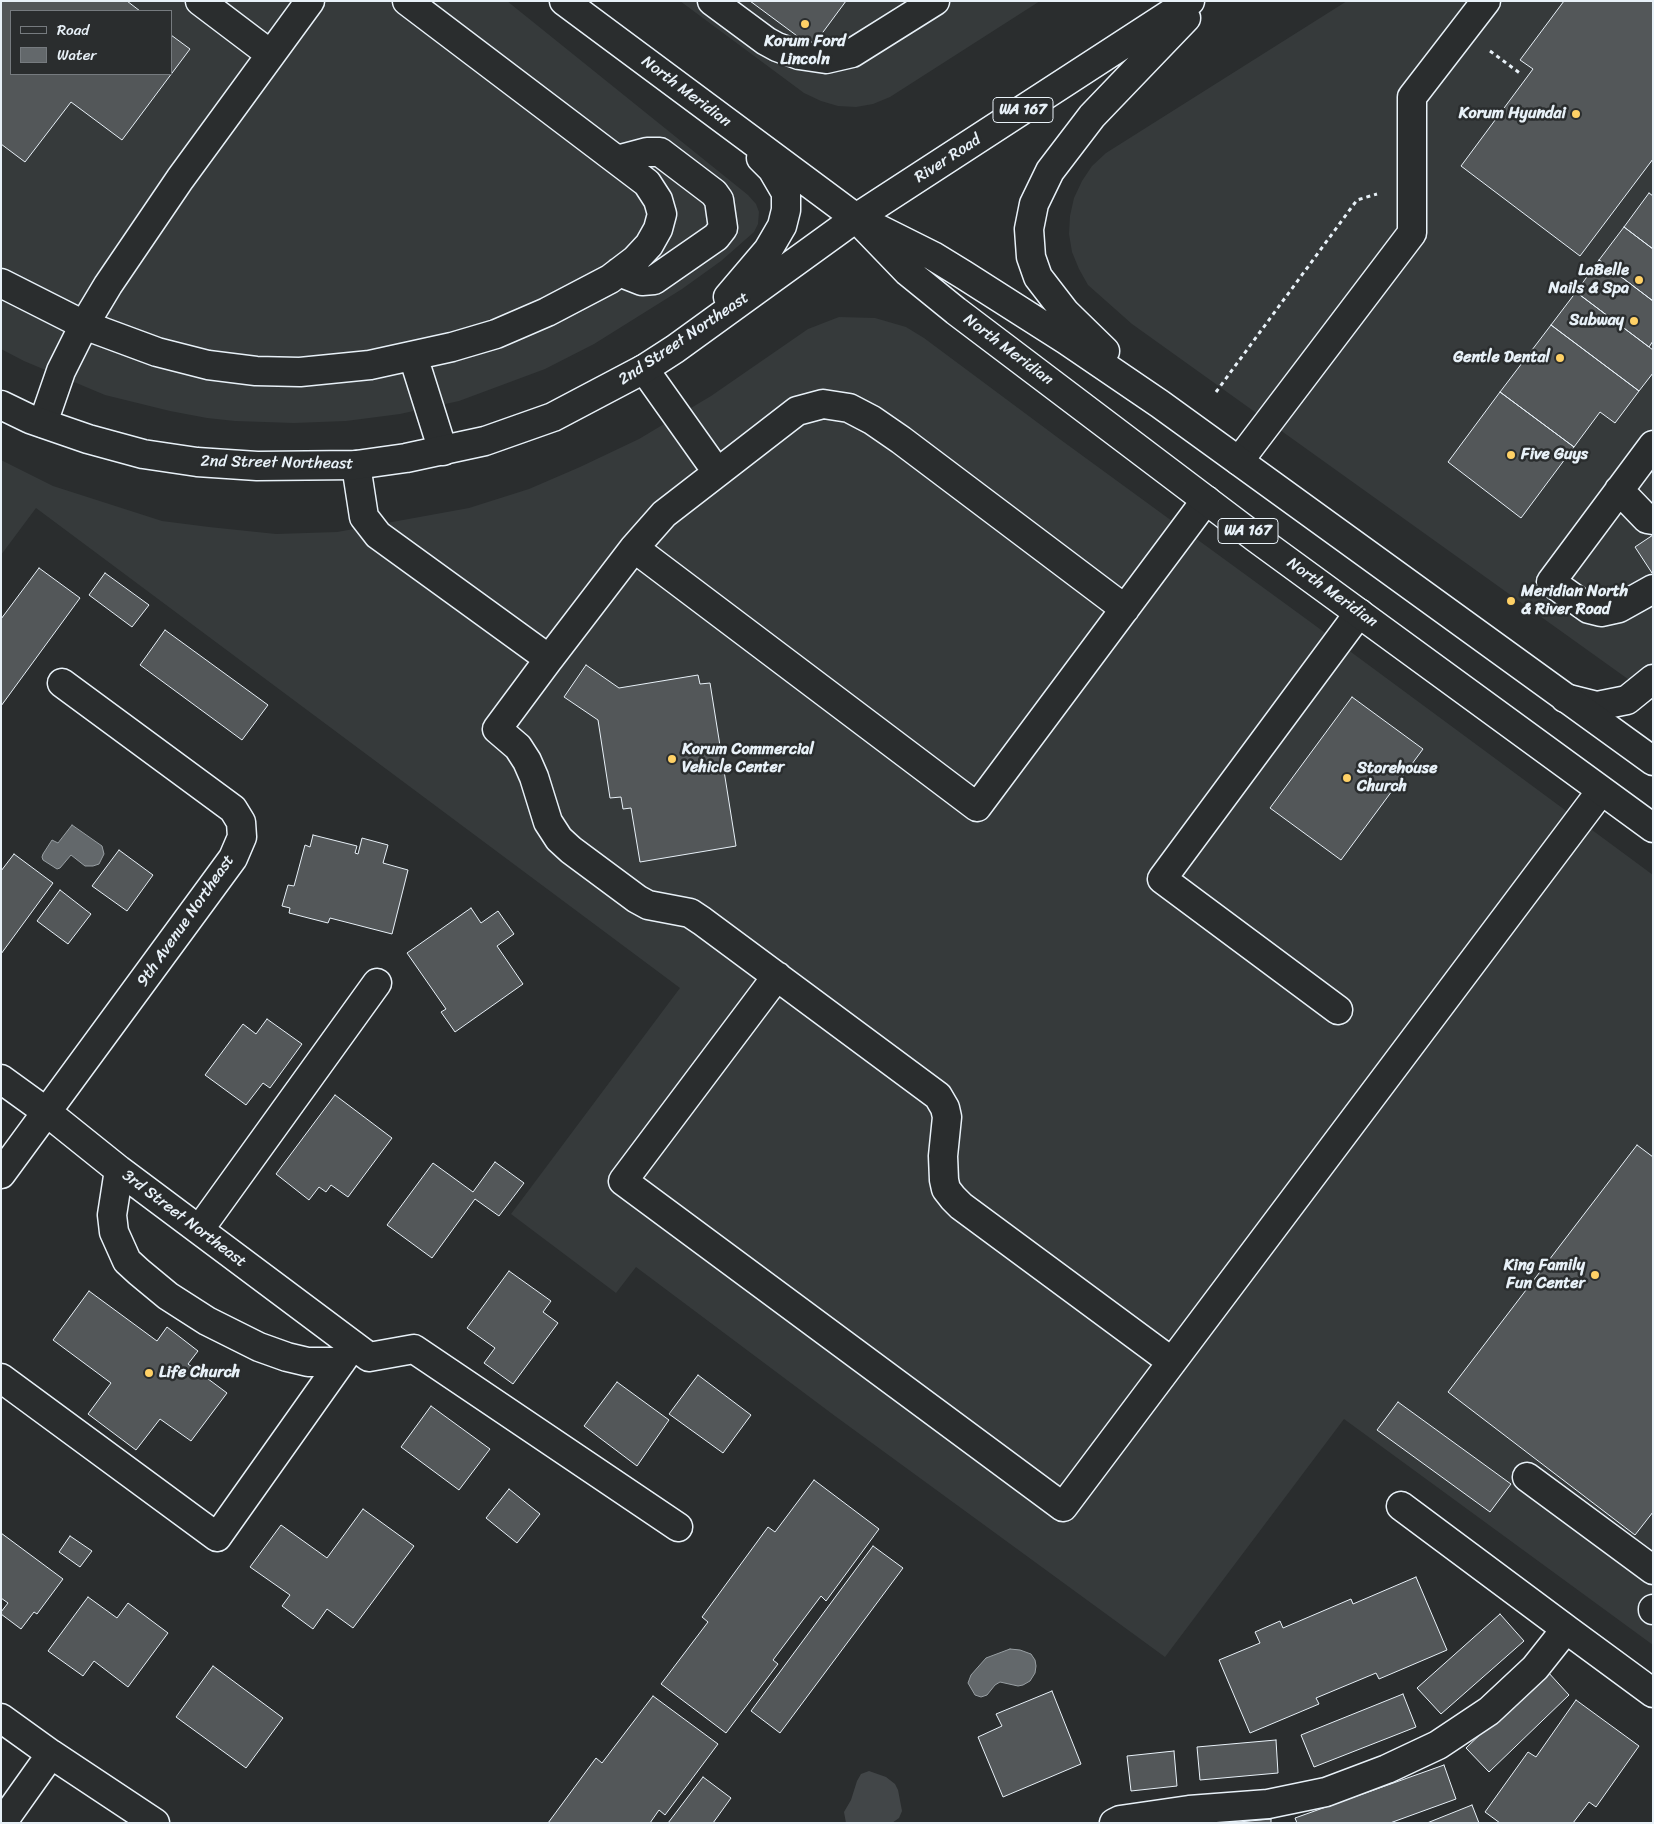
<!DOCTYPE html>
<html>
<head>
<meta charset="utf-8">
<style>
  body { margin:0 }
  #map { position:relative; width:1654px; height:1824px; overflow:hidden; background:#2a2d2e; font-family:Sriracha,sans-serif }
  canvas { display:block }
  .frame { position:absolute; inset:0; border:2px solid #e8f1f8; pointer-events:none }
  .legend { position:absolute; left:10px; top:10px; width:162px; height:65px; box-sizing:border-box; background:#2a2d2e; border:1px solid #767b7f; margin:0; padding:6px 9px; list-style:none; font-size:15px; color:#e8f1f8 }
  .legend li { display:flex; align-items:center; gap:10px; height:25px }
  .legend b { width:25px; border:1px solid #767b7f }
</style>
</head>
<body>
<div id="map">
<canvas width="1654" height="1824"></canvas>
<div class="frame"></div>
<ul class="legend">
<li><b style="height:6px;background:#2a2d2e"></b>Road</li>
<li><b style="height:14px;background:#63686b"></b>Water</li>
</ul>
</div>
<script>
const g = document.querySelector('canvas').getContext('2d');
g.lineJoin = 'round';
function fill(path, color) { g.fillStyle = color; g.fill(path, 'evenodd'); }
const shape = rows => new Path2D(rows.map(r => 'M' + r).join(''));
function stroke(path, color, width, dash) { g.strokeStyle = color; g.lineWidth = width; g.lineCap = dash ? 'butt' : 'round'; g.setLineDash(dash || []); g.stroke(path); }
function drawText(font, color, halo, rows, align = 'center') {
  g.font = font + ' Sriracha,sans-serif'; g.lineWidth = 5; g.setLineDash([]); g.textBaseline = 'middle'; g.strokeStyle = halo; g.fillStyle = color; for (const [text, x, y, turn = 0] of rows) {
    g.save(); g.translate(x, y); g.rotate((+turn || 0) * Math.PI / 180); g.textAlign = isNaN(turn) ? turn : align; if (halo) g.strokeText(text, 0, 0); g.fillText(text, 0, 0); g.restore();
  }
}
fill(shape([
  [1,1,507,1,748,195,756,204,759,212,758,224,754,232,721,261,682,289,594,344,545,369,459,401,400,414,346,421,294,423,235,421,207,418,170,411,105,395,24,361,1,349],
  [11,11,171,11,171,74,11,74],
  [680,1,1040,1,890,97,873,104,856,107,838,106,821,101,804,93],
  [1347,1,1653,1,1653,697,1132,324,1088,285,1079,269,1072,252,1069,234,1070,216,1074,198,1082,181,1092,166,1106,153],
  [839,317,875,318,906,327,924,338,1061,440,1309,621,1653,875,1653,1645,1344,1419,1165,1657,835,1416,636,1267,616,1293,511,1214,680,988,36,508,1,555,1,460,53,486,162,521,209,527,276,534,337,532,469,508,529,489,580,467,639,439,711,396,808,329]
]), '#363a3b');
fill(shape([
  [869,1771,886,1777,895,1784,898,1790,902,1811,899,1818,892,1823,846,1823,844,1812,851,1800,857,1781,861,1774]
]), '#424648');
const water = shape([
  [72,825,102,846,104,854,99,864,93,866,85,866,71,855,60,868,57,869,43,860,42,857,43,854,52,840,58,843,72,825],
  [1010,1649,1020,1650,1031,1654,1035,1660,1036,1666,1035,1673,1030,1681,1023,1685,1018,1686,1000,1682,995,1685,987,1695,981,1697,975,1695,968,1683,971,1675,986,1658,1010,1649]
]);
fill(water, '#63686b');
stroke(water, '#989fa3', 1);
const building = shape([
  [1,1,127,1,140,11,11,11,11,74,171,74,171,35,190,49,122,140,71,102,25,162,1,144,1,1],
  [750,1,846,1,812,47,750,1],
  [1564,1,1653,1,1653,159,1580,256,1461,166,1533,69,1520,60,1564,1],
  [1649,193,1653,196,1653,249,1624,227,1649,193],
  [1624,227,1653,249,1653,301,1599,260,1624,227],
  [1599,260,1653,301,1653,341,1649,347,1576,292,1599,260],
  [1576,292,1653,350,1653,373,1639,391,1551,325,1576,292],
  [1551,325,1639,391,1615,423,1600,412,1574,447,1500,392,1551,325],
  [1500,392,1574,447,1521,518,1448,462,1500,392],
  [1653,535,1653,573,1652,573,1635,547,1653,535],
  [39,568,80,598,1,706,1,619,39,568],
  [105,573,149,605,132,627,89,595,105,573],
  [165,630,268,705,242,740,140,665,165,630],
  [586,665,619,688,698,675,700,684,710,683,736,846,640,862,631,808,623,809,621,797,610,798,598,720,564,697,586,665],
  [1352,697,1423,749,1341,860,1270,808,1352,697],
  [313,835,357,846,355,853,358,854,362,838,388,845,383,863,408,870,392,934,330,918,328,923,289,913,290,908,282,906,288,885,294,886,305,845,310,847,313,835],
  [119,850,153,875,127,911,92,886,119,850],
  [14,854,53,883,1,954,1,871,14,854],
  [60,890,91,914,68,944,37,921,60,890],
  [471,908,481,923,498,911,514,934,497,946,523,984,455,1032,441,1012,446,1009,407,953,471,908],
  [267,1019,302,1044,270,1088,263,1083,246,1105,205,1075,243,1024,256,1034,267,1019],
  [335,1095,392,1138,348,1197,331,1185,326,1192,319,1187,309,1200,276,1174,335,1095],
  [1637,1145,1653,1157,1653,1512,1635,1535,1448,1392,1637,1145],
  [495,1162,524,1183,499,1216,475,1199,432,1258,387,1225,433,1163,473,1192,495,1162],
  [509,1271,551,1301,543,1312,558,1323,513,1384,484,1363,495,1348,467,1328,509,1271],
  [89,1291,157,1341,167,1327,198,1351,188,1364,227,1393,191,1441,160,1419,136,1450,88,1414,111,1383,53,1340,89,1291],
  [698,1375,751,1415,723,1453,669,1414,698,1375],
  [617,1382,669,1420,637,1466,584,1426,617,1382],
  [1398,1402,1511,1484,1490,1512,1377,1430,1398,1402],
  [431,1406,490,1449,459,1490,401,1447,431,1406],
  [814,1480,879,1529,826,1601,821,1596,773,1660,778,1664,726,1733,661,1684,708,1622,702,1617,768,1527,775,1532,814,1480],
  [509,1489,540,1514,517,1543,486,1518,509,1489],
  [363,1509,414,1546,353,1628,327,1609,313,1629,282,1606,290,1595,250,1567,281,1525,327,1558,363,1509],
  [1,1533,63,1579,37,1614,34,1612,21,1629,1,1614,1,1612,8,1603,1,1598,1,1533],
  [70,1536,92,1551,80,1567,59,1552,70,1536],
  [873,1546,903,1568,780,1733,751,1711,873,1546],
  [1416,1577,1447,1650,1379,1679,1376,1673,1316,1698,1319,1704,1250,1733,1219,1660,1260,1643,1255,1632,1280,1621,1283,1628,1351,1599,1353,1604,1416,1577],
  [88,1597,117,1618,128,1603,168,1633,128,1687,94,1661,83,1676,48,1651,88,1597],
  [1500,1614,1524,1641,1441,1714,1417,1688,1500,1614],
  [213,1666,283,1718,246,1768,176,1717,213,1666],
  [1547,1671,1569,1695,1489,1772,1466,1748,1547,1671],
  [1052,1691,1081,1764,1003,1797,978,1737,1002,1726,996,1714,1052,1691],
  [1403,1694,1416,1727,1314,1767,1301,1735,1403,1694],
  [653,1696,718,1744,665,1815,659,1810,650,1823,548,1823,596,1758,602,1763,653,1696],
  [1576,1700,1639,1746,1596,1807,1589,1802,1573,1823,1500,1823,1485,1812,1528,1752,1536,1757,1576,1700],
  [1276,1740,1278,1773,1200,1780,1197,1747,1276,1740],
  [1174,1751,1177,1786,1131,1791,1127,1756,1174,1751],
  [1444,1765,1456,1799,1390,1823,1297,1823,1295,1818,1444,1765],
  [703,1777,731,1798,713,1823,668,1823,703,1777],
  [1472,1805,1479,1823,1427,1823,1472,1805],
  [1271,1819,1271,1823,1228,1823,1271,1819]
]);
fill(building, '#535759');
stroke(building, '#e8f1f8', 1);
const minor = shape([
  [200,1,270,54],
  [712,1,766,41,777,47,799,55,826,59,852,53,935,1],
  [617,160,647,152,660,152,714,193,719,200,723,228,716,237,654,280,642,281,619,272],
  [1,283,84,325,157,352,208,365,256,371,300,372,370,365,452,347,496,334,547,312,610,279,635,260,649,245,658,229,662,214,658,200,647,183,407,1],
  [413,356,443,451],
  [644,369,717,472],
  [43,423,61,371,84,325,108,285,180,179,310,1],
  [1653,445,1551,582,1589,609,1601,612,1619,608,1653,589],
  [1239,461,1412,233,1412,97,1486,1],
  [356,465,364,517,378,535,549,659,497,729,518,747,527,761,534,777,548,822,559,839,571,850,637,899,648,905,690,913,702,921,938,1096,945,1108,947,1117,943,1156,944,1180,946,1189,953,1198,961,1206,1172,1362],
  [1619,490,1647,519,1653,520],
  [634,548,977,807,1206,500],
  [549,659,634,548,664,514,797,411,823,404,849,408,872,420,901,440,1125,609],
  [1565,698,1597,706,1627,700,1653,679],
  [777,976,623,1181,1063,1507,1601,791],
  [1338,1010,1162,879,1359,613],
  [1,1079,48,1113,119,1170,369,1357,414,1349,678,1527],
  [119,1170,112,1215,114,1232,127,1261,139,1272,168,1296,207,1321,259,1347,287,1357,308,1362,341,1362],
  [1,1174,233,858,242,837,241,822,233,809,62,683],
  [199,1230,377,983],
  [1,1378,217,1537,353,1345],
  [1527,1477,1653,1570],
  [1401,1506,1566,1629],
  [1653,1609,1653,1610],
  [1,1718,51,1754,155,1823],
  [2,1823,51,1754],
  [1114,1823,1120,1820,1189,1810,1268,1804,1326,1792,1387,1769,1438,1745,1489,1711,1535,1668,1566,1629,1653,1693]
]);
const major = shape([
  [564,1,856,218,908,272,956,311,1256,538,1653,828],
  [871,225,933,256,964,275,1066,340,1160,404,1653,761],
  [728,297,768,250,782,226,786,210,786,193,772,169,761,158],
  [1105,351,1065,312,1038,277,1031,257,1029,229,1034,204,1050,171,1092,116,1186,18],
  [1,405,30,419,88,439,143,454,197,462,257,466,356,465,406,458,485,441,553,417,644,369,675,349,856,218,1190,1]
]);
stroke(minor, '#e8f1f8', 31);
stroke(major, '#e8f1f8', 31);
stroke(shape([
  [1490,51,1521,74],
  [1216,392,1357,200,1377,194]
]), '#e8f1f8', 3, [4, 4]);
stroke(minor, '#2a2d2e', 28);
stroke(major, '#2a2d2e', 28);
for (const [x, y, r, color] of [
  [805,24,5,"#ffd166"],
  [1576,114,5,"#ffd166"],
  [1639,280,5,"#ffd166"],
  [1634,321,5,"#ffd166"],
  [1560,358,5,"#ffd166"],
  [1511,455,5,"#ffd166"],
  [1511,601,5,"#ffd166"],
  [672,759,5,"#ffd166"],
  [1347,778,5,"#ffd166"],
  [1595,1275,5,"#ffd166"],
  [149,1373,5,"#ffd166"]
]) { const dot = new Path2D(); dot.arc(x, y, r, 0, 2 * Math.PI); g.fillStyle = color; g.fill(dot); stroke(dot, '#2a2d2e', 2); }
for (const [x, y, w] of [
  [1023,110,60],
  [1248,531,60]
]) { const box = new Path2D(); box.roundRect(x - w / 2, y - 12.5, w, 25, 4); g.fillStyle = '#2a2d2e'; g.fill(box); stroke(box, '#e8f1f8', 1); }
drawText('bold 15px', '#e8f1f8', null, [
  ["WA 167",1023,110],
  ["WA 167",1248,531]
]);
drawText('bold 16px', '#e8f1f8', '#2a2d2e', [
  ["Korum Ford",805,42,"center"],
  ["Lincoln",805,60,"center"],
  ["Korum Hyundai",1566,114],
  ["LaBelle",1629,271],
  ["Nails & Spa",1629,289],
  ["Subway",1624,321],
  ["Gentle Dental",1550,358],
  ["Five Guys",1521,455,"left"],
  ["Meridian North",1521,592,"left"],
  ["& River Road",1521,610,"left"],
  ["Korum Commercial",682,750,"left"],
  ["Vehicle Center",682,768,"left"],
  ["Storehouse",1357,769,"left"],
  ["Church",1357,787,"left"],
  ["King Family",1585,1266],
  ["Fun Center",1585,1284],
  ["Life Church",159,1373,"left"]
], 'right');
drawText('16px', '#e8f1f8', '#2a2d2e', [
  ["North Meridian",686,92,37],
  ["River Road",948,159,-33],
  ["2nd Street Northeast",684,339,-34],
  ["North Meridian",1008,350,37],
  ["2nd Street Northeast",277,463,1],
  ["North Meridian",1332,593,36],
  ["9th Avenue Northeast",186,921,-55],
  ["3rd Street Northeast",184,1219,37]
]);
</script>
</body>
</html>
